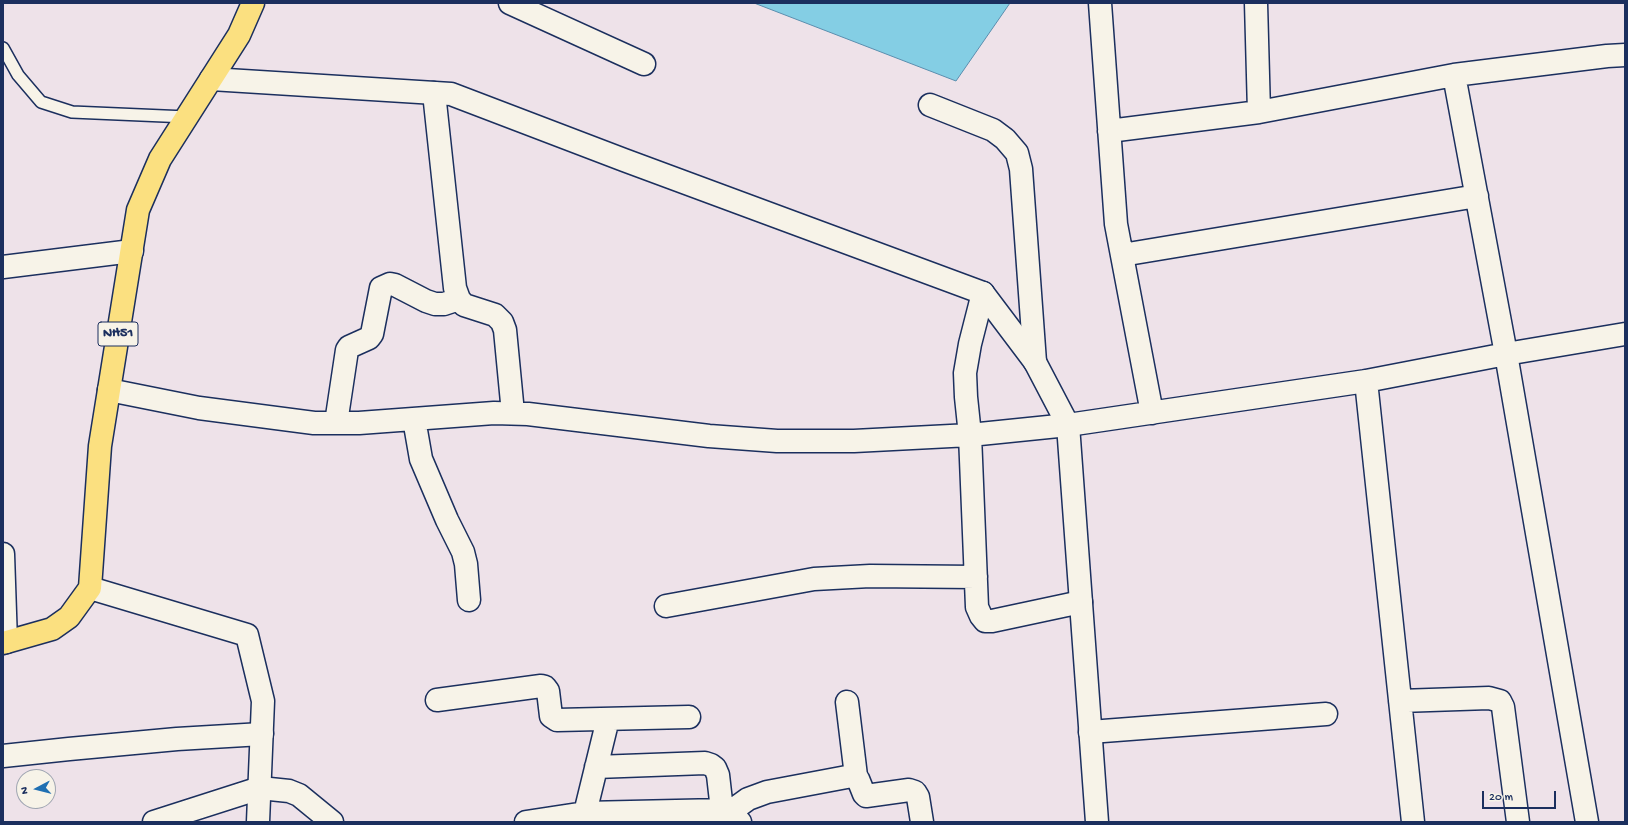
<!DOCTYPE html>
<html>
<head>
<meta charset="utf-8">
<style>
  body { margin:0 }
  #map { position:relative; width:1628px; height:825px; overflow:hidden; background:#eee2e9; font-family:"Gochi Hand",sans-serif }
  canvas { display:block }
  .frame { position:absolute; inset:0; border:4px solid #1b2f5e; pointer-events:none }
  .north { position:absolute; left:16px; top:769px; width:40px; height:40px; box-sizing:border-box; background:#f7f3e8; border:1px solid #9fa5b1; border-radius:50%; rotate:263deg; font-size:11px; font-weight:700; line-height:16px; text-align:center; color:#1b2f5e }
  .north::after { content:''; display:block; margin:auto; width:14px; height:18px; background:#1f6fb2; clip-path:polygon(50% 0,100% 100%,50% 72%,0 100%) }
  .scale { position:absolute; left:1482px; top:791px; width:74px; height:18px; box-sizing:border-box; border:2px solid #1b2f5e; border-top:0; padding-left:5px; font-size:12px; line-height:14px; white-space:nowrap; color:#1b2f5e; -webkit-text-stroke:3px #f7f3e8; paint-order:stroke }
</style>
</head>
<body>
<div id="map">
<canvas width="1628" height="825"></canvas>
<div class="frame"></div>
<div class="north">N</div>
<div class="scale">20 m</div>
</div>
<script>
const g = document.querySelector('canvas').getContext('2d');
g.lineJoin = 'round';
function fill(path, color) { g.fillStyle = color; g.fill(path, 'evenodd'); }
const shape = rows => new Path2D(rows.map(r => 'M' + r).join(''));
function stroke(path, color, width, dash) { g.strokeStyle = color; g.lineWidth = width; g.lineCap = dash ? 'butt' : 'round'; g.setLineDash(dash || []); g.stroke(path); }
function drawText(font, color, halo, rows, align = 'center') {
  g.font = font + ' "Gochi Hand",sans-serif'; g.lineWidth = 4; g.setLineDash([]); g.textBaseline = 'middle'; g.strokeStyle = halo; g.fillStyle = color; for (const [text, x, y, turn = 0] of rows) {
    g.save(); g.translate(x, y); g.rotate((+turn || 0) * Math.PI / 180); g.textAlign = isNaN(turn) ? turn : align; if (halo) g.strokeText(text, 0, 0); g.fillText(text, 0, 0); g.restore();
  }
}
const water = shape([
  [754,3,1010,3,956,81,754,3]
]);
fill(water, '#84cee4');
stroke(water, '#5a8eae', 1);
const lane = shape([
  [3,48,18,75,41,102,72,112,187,117]
]);
const street = shape([
  [510,3,644,64],
  [1100,3,1116,224,1152,413],
  [1256,3,1259,112],
  [1454,75,1506,354,1587,822],
  [434,93,455,288,459,299,464,305,495,315,502,322,505,330,513,413],
  [930,105,993,130,1005,139,1017,153,1021,169,1035,362],
  [1109,131,1259,112,1454,75,1607,56,1625,55],
  [1122,255,1477,196],
  [3,267,132,251],
  [983,293,970,344,965,373,966,397,970,435,977,607,981,616,985,621,992,621,1081,602],
  [1366,381,1413,822],
  [109,390,199,408,314,423,359,423,494,413,528,414,709,436,777,441,854,441,970,435,1068,425,1366,381,1506,354,1625,334],
  [414,419,421,459,447,520,463,552,466,564,469,600],
  [336,423,347,350,349,347,369,338,372,334,381,288,390,284,395,285,426,301,435,304,444,304,459,299],
  [3,554,6,642],
  [666,606,814,579,870,576,976,577],
  [437,700,541,686,545,687,548,691,551,716,557,720,689,717],
  [1400,701,1489,698,1500,701,1503,707,1518,822],
  [847,702,856,776],
  [1090,732,1326,714],
  [3,756,69,749,177,739,262,734],
  [596,767,705,763,711,765,715,768,718,775,722,810],
  [730,812,748,799,767,792,852,776,858,779,864,794,866,796,909,790,915,792,918,797,922,822],
  [585,813,608,719],
  [154,822,260,788,289,791,299,795,332,822],
  [526,822,585,813,722,810,730,812,740,822]
]);
const secondary = shape([
  [211,79,451,94,624,160,983,293,1035,362,1068,425,1097,822],
  [90,588,247,635,263,701,258,822]
]);
const highway = shape([
  [3,643,52,629,69,617,90,588,100,446,138,210,160,159,239,35,253,3]
]);
stroke(lane, '#1b2f5e', 14);
stroke(street, '#1b2f5e', 25);
stroke(secondary, '#1b2f5e', 25);
stroke(highway, '#1b2f5e', 25);
stroke(lane, '#f7f3e8', 11);
stroke(street, '#f7f3e8', 22);
stroke(secondary, '#f7f3e8', 22);
stroke(highway, '#fbe080', 22);
for (const [x, y, w] of [
  [118,334,40]
]) { const box = new Path2D(); box.roundRect(x - w / 2, y - 12, w, 24, 3); g.fillStyle = '#f7f3e8'; g.fill(box); stroke(box, '#1b2f5e', 1); }
drawText('bold 14px', '#1b2f5e', null, [
  ["NH51",118,334]
]);
</script>
</body>
</html>
